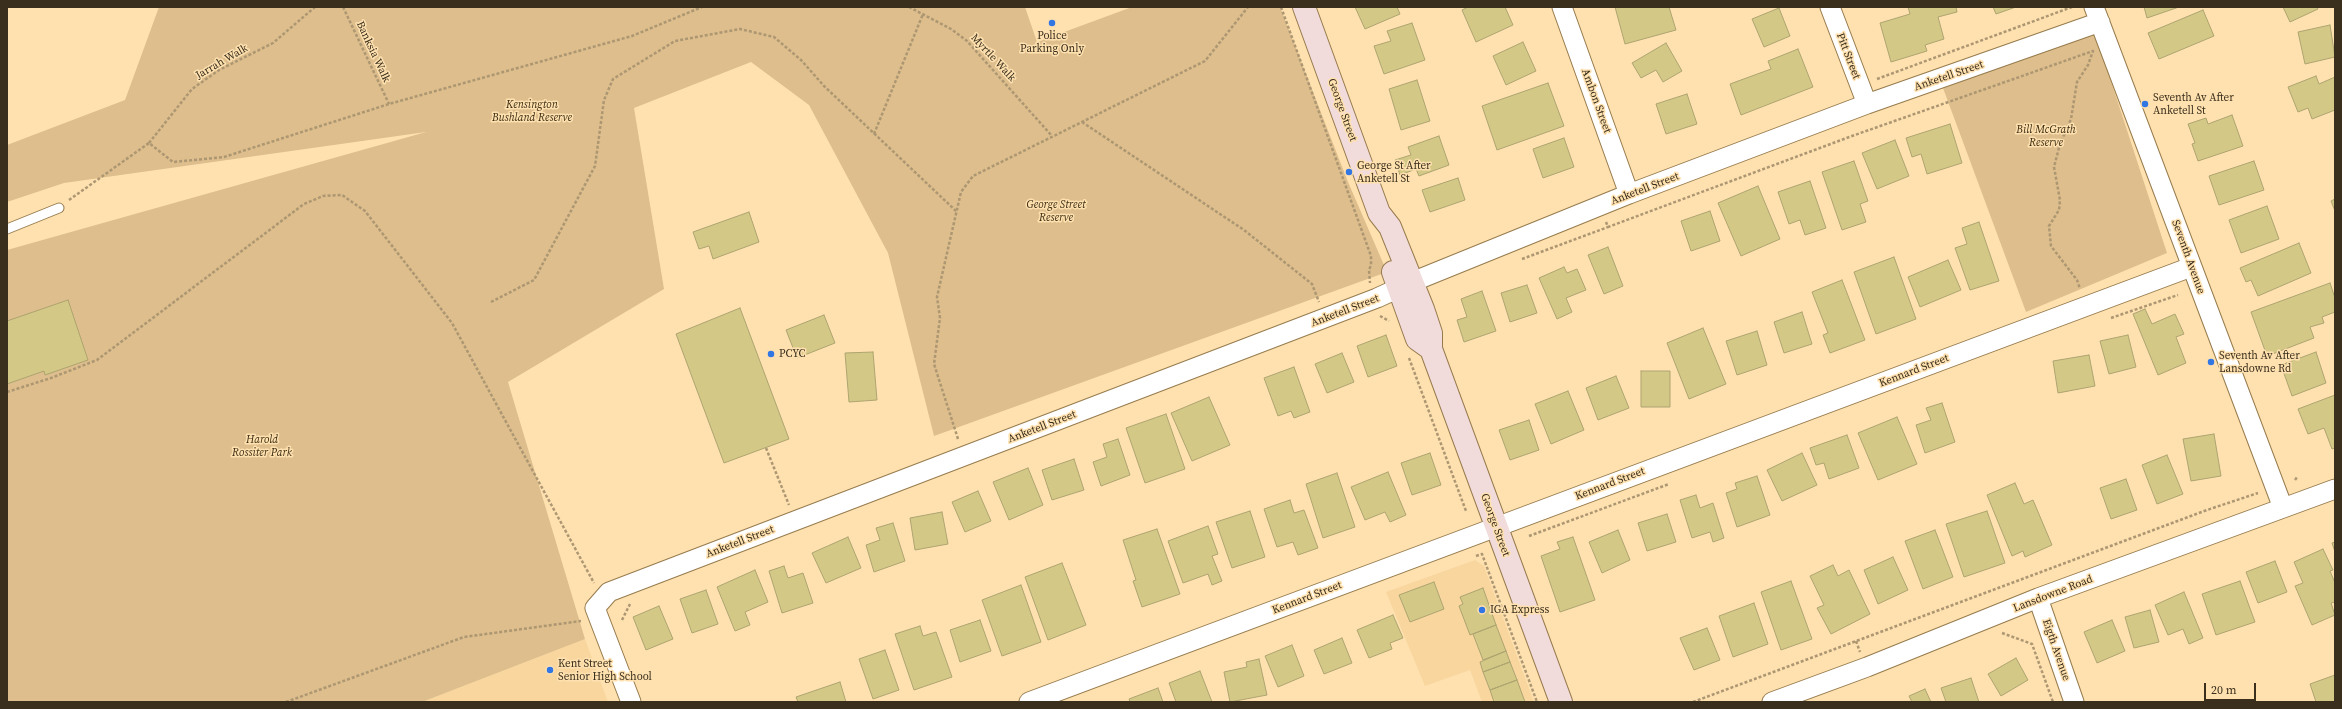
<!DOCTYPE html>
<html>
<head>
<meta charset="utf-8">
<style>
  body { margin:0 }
  #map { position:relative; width:2342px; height:709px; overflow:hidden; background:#ffe1b0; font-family:"Source Serif 4",serif }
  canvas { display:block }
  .frame { position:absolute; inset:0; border:8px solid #3a2f1c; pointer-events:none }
  .scale { position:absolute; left:2204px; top:683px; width:52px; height:18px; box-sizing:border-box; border:2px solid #3a2f1c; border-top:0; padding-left:5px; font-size:12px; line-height:14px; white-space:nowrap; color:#3a2f1c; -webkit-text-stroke:3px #ffe1b0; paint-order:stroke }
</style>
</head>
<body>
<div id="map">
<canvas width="2342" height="709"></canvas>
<div class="frame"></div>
<div class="scale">20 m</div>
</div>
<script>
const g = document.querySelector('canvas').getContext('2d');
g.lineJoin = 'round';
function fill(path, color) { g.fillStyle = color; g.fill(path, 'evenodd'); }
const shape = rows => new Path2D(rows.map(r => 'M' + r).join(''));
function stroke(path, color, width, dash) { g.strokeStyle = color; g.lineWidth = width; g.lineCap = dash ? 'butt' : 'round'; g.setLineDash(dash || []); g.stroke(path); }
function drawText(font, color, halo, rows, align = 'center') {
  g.font = font + ' "Source Serif 4",serif'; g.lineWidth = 3; g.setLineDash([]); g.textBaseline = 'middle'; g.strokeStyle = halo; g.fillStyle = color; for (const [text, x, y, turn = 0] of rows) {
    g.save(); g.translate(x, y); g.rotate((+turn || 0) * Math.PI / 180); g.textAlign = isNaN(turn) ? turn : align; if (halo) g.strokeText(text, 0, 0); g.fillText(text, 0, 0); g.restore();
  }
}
fill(shape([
  [1475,560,1484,566,1534,702,1482,702,1470,670,1425,686,1386,592],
  [585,639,608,702,422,702]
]), '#f8d69e');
fill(shape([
  [159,7,1025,7,1037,42,1132,7,1280,7,1348,182,1387,272,934,436,888,253,809,105,751,62,634,108,664,289,508,382,585,639,422,702,7,702,7,250,426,132,64,183,7,202,7,145,125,100],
  [2095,32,2167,253,2026,312,1943,88]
]), '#ddbe8c');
const building = shape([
  [1355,7,1397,7,1400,14,1365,29,1355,7],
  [1468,7,1505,7,1513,25,1476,42,1462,10,1468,7],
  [1615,7,1669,7,1676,30,1625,44,1615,7],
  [1908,7,1956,7,1957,12,1938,17,1944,39,1925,45,1927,51,1891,62,1880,23,1910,14,1908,7],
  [1993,7,2016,7,1996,14,1993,7],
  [2144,7,2179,7,2147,18,2144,7],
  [2283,7,2317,7,2318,9,2290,22,2283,7],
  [1779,8,1790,36,1764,47,1752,19,1779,8],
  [2203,10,2214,36,2159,59,2148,33,2203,10],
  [1412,23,1425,60,1384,74,1374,46,1391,41,1387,31,1412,23],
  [2330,25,2335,57,2305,64,2298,32,2330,25],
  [1523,42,1536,71,1506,85,1493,56,1523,42],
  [1666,43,1682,71,1663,82,1656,70,1641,78,1632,63,1666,43],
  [1798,49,1813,87,1741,115,1730,84,1771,69,1768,61,1798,49],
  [2316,76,2319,84,2335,77,2335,110,2312,119,2308,108,2298,112,2288,87,2316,76],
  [1417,80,1430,121,1401,130,1389,89,1417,80],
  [1548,83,1564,126,1497,150,1482,106,1548,83],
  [1687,94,1697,124,1666,134,1656,104,1687,94],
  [2232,115,2243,146,2198,161,2192,144,2195,143,2188,124,2206,118,2208,124,2232,115],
  [1950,124,1962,163,1927,174,1921,154,1912,157,1906,138,1950,124],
  [1439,136,1449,165,1419,176,1416,169,1400,175,1395,160,1411,155,1408,147,1439,136],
  [1564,138,1574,167,1543,178,1533,149,1564,138],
  [1895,140,1909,176,1877,189,1862,153,1895,140],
  [1854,161,1868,201,1860,204,1866,222,1842,230,1822,172,1854,161],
  [2254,161,2264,190,2219,205,2209,176,2254,161],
  [1458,178,1465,200,1430,212,1422,190,1458,178],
  [1810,181,1826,228,1805,235,1800,220,1789,224,1778,192,1810,181],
  [1758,186,1780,239,1741,256,1718,203,1758,186],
  [2335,199,2335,211,2331,201,2335,199],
  [2267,206,2279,239,2241,253,2229,220,2267,206],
  [1710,211,1720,241,1691,251,1681,221,1710,211],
  [749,212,759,242,713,259,709,246,699,249,693,232,749,212],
  [1979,222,1999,281,1970,290,1955,248,1967,244,1962,228,1979,222],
  [2299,243,2311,273,2258,296,2251,280,2246,282,2240,268,2299,243],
  [1608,247,1623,286,1604,294,1588,255,1608,247],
  [1894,257,1916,319,1876,334,1854,272,1894,257],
  [1948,260,1961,290,1920,307,1908,277,1948,260],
  [1564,267,1567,273,1577,269,1586,290,1566,298,1572,312,1557,319,1539,278,1564,267],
  [1842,280,1865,340,1830,353,1823,335,1828,333,1812,292,1842,280],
  [2330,283,2335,298,2335,312,2322,317,2324,323,2310,327,2314,338,2267,356,2251,312,2330,283],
  [1527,285,1537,313,1510,322,1501,293,1527,285],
  [1482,291,1496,331,1464,342,1457,320,1467,317,1461,299,1482,291],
  [68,300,88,360,45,375,44,371,7,384,7,321,68,300],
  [740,308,789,439,724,463,676,334,740,308],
  [2145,309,2152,324,2175,314,2184,334,2176,337,2186,363,2158,375,2133,314,2145,309],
  [1802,312,1812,344,1784,353,1774,322,1802,312],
  [824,315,835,343,797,358,786,330,824,315],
  [1703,328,1726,384,1689,399,1667,343,1703,328],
  [1757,331,1767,365,1737,375,1726,341,1757,331],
  [1386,335,1397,366,1368,377,1357,346,1386,335],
  [2128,335,2136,367,2109,374,2100,341,2128,335],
  [873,352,877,400,849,402,845,353,873,352],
  [2316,352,2326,383,2292,396,2281,365,2316,352],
  [1342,353,1354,382,1327,393,1315,364,1342,353],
  [2089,355,2095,386,2058,393,2053,361,2089,355],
  [1294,367,1310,412,1294,418,1291,411,1278,416,1264,378,1294,367],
  [1641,371,1670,371,1670,407,1641,407,1641,371],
  [1616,376,1629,408,1598,420,1586,388,1616,376],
  [1568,391,1584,430,1551,444,1535,404,1568,391],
  [2335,395,2335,448,2332,449,2324,428,2308,434,2298,409,2335,395],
  [1209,397,1230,445,1192,461,1171,413,1209,397],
  [1942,403,1955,442,1925,453,1916,425,1931,420,1926,408,1942,403],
  [1166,414,1185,469,1145,483,1126,428,1166,414],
  [1897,417,1917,464,1878,480,1858,433,1897,417],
  [1529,420,1539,450,1510,460,1499,430,1529,420],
  [2214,434,2221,476,2191,481,2183,439,2214,434],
  [1847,435,1859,468,1829,479,1824,463,1816,465,1810,448,1847,435],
  [1118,439,1130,475,1101,486,1093,462,1107,457,1103,444,1118,439],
  [1430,453,1441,485,1412,495,1401,463,1430,453],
  [1802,453,1817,485,1782,501,1767,470,1802,453],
  [2167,455,2183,494,2157,504,2142,465,2167,455],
  [1074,459,1084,490,1052,500,1042,470,1074,459],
  [1028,468,1043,505,1009,520,993,482,1028,468],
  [1388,472,1406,515,1390,522,1385,512,1365,520,1351,487,1388,472],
  [1337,473,1355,527,1323,538,1306,484,1337,473],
  [1757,476,1770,515,1737,527,1726,493,1737,489,1735,483,1757,476],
  [2126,479,2137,510,2111,519,2100,488,2126,479],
  [2015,483,2024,504,2033,500,2052,545,2025,557,2023,551,2012,556,1987,495,2015,483],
  [978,491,991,521,965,532,952,502,978,491],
  [1696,495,1700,508,1713,503,1724,538,1713,542,1710,532,1692,538,1680,500,1696,495],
  [1290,500,1294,513,1304,510,1318,548,1298,555,1293,542,1277,547,1264,509,1290,500],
  [1250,511,1265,557,1232,568,1216,522,1250,511],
  [1987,511,2005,563,1964,577,1946,524,1987,511],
  [942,512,948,544,915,550,910,518,942,512],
  [1667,514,1676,542,1647,551,1638,523,1667,514],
  [893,523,905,561,874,572,866,545,880,540,876,528,893,523],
  [1208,526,1218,554,1212,556,1222,581,1212,585,1208,574,1183,583,1168,541,1208,526],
  [1157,529,1180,594,1142,607,1133,581,1136,580,1123,540,1157,529],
  [1618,530,1630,560,1602,573,1589,542,1618,530],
  [1935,530,1953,577,1923,589,1905,541,1935,530],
  [848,537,861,568,826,583,812,553,848,537],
  [1573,537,1595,600,1560,612,1541,556,1560,549,1557,542,1573,537],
  [2335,542,2335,552,2332,543,2335,542],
  [2323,549,2333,570,2330,571,2335,583,2335,602,2331,603,2335,615,2312,625,2295,586,2303,583,2294,562,2323,549],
  [1893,557,1908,590,1878,604,1864,570,1893,557],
  [2275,561,2287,592,2258,603,2246,572,2275,561],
  [1062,563,1086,625,1048,640,1025,577,1062,563],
  [1833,565,1838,576,1849,570,1870,614,1831,634,1817,608,1824,605,1810,576,1833,565],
  [784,566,788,578,803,573,813,603,782,613,769,571,784,566],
  [755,570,768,602,745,612,750,625,735,631,717,587,755,570],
  [1791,581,1812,639,1781,650,1761,592,1791,581],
  [2240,581,2255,622,2216,635,2202,594,2240,581],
  [1434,582,1444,609,1410,622,1399,595,1434,582],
  [1021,585,1041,642,1002,656,982,600,1021,585],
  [1483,588,1496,625,1470,635,1459,606,1463,604,1460,597,1483,588],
  [706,590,718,624,692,633,680,599,706,590],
  [2184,592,2203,638,2189,644,2183,629,2168,635,2155,605,2184,592],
  [1754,603,1768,644,1733,657,1719,616,1754,603],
  [659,606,673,639,646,650,633,617,659,606],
  [2150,610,2159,642,2134,648,2125,617,2150,610],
  [1393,615,1403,638,1390,643,1392,649,1369,658,1357,630,1393,615],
  [980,620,991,651,960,662,950,630,980,620],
  [2112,620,2125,651,2097,663,2084,632,2112,620],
  [1496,625,1506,651,1483,660,1473,634,1496,625],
  [920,626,923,636,936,632,952,677,914,690,895,634,920,626],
  [1707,628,1720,660,1694,670,1680,638,1707,628],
  [1342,638,1352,663,1324,674,1314,650,1342,638],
  [1292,645,1304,676,1278,687,1265,656,1292,645],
  [885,650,899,690,873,699,859,659,885,650],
  [1506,651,1510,662,1483,672,1480,662,1506,651],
  [2016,658,2028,680,2001,696,1988,674,2016,658],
  [1259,659,1267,695,1230,702,1224,672,1247,667,1246,662,1259,659],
  [1510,662,1517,680,1490,690,1483,672,1510,662],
  [1200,671,1212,702,1176,702,1169,683,1200,671],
  [2335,675,2335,702,2316,702,2310,684,2335,675],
  [1971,678,1979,702,1946,702,1941,688,1971,678],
  [1517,680,1525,702,1494,702,1490,690,1517,680],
  [840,682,846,702,798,702,796,697,840,682],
  [1158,688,1163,702,1130,702,1129,699,1158,688],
  [1925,689,1931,702,1912,702,1909,696,1925,689]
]);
fill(building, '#d4c886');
stroke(building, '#ada470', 1);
const service = shape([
  [7,229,59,208]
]);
const minor = shape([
  [1562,7,1629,194],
  [1830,7,1867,104],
  [2094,7,2283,508],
  [2038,598,2074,702],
  [631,702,595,608,609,592,1377,298,1412,282,1629,194,1867,104,2100,22],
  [1029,702,2191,267],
  [1772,702,1867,667,2038,598,2335,489]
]);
const secondary = shape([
  [1304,7,1379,213,1390,227,1423,309,1431,333,1431,349,1561,702],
  [1393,272,1417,339,1431,349]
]);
stroke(service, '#967b4d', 11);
stroke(minor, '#967b4d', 21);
stroke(secondary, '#967b4d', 24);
stroke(shape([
  [343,7,389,104],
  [909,7,951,29,967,41,1052,136],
  [1281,7,1371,256,1371,265,1369,270,1370,283],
  [1877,79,2072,7],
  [1082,122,1244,230,1312,284,1319,302],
  [874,134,923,14],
  [149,143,192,89,219,70,273,43,315,7],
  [69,200,149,143,173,162,224,157,389,104,632,36,702,7],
  [1606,222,1608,227,1852,136,2093,51,2088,65,2077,82,2071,119,2060,144,2054,167,2060,200,2059,210,2049,226,2051,246,2077,280,2080,289],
  [1522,259,1608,227],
  [491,302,534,280,595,166,604,100,613,79,675,41,740,29,774,37,801,60,824,86,956,211],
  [1380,316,1389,321],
  [2111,318,2178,295],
  [1409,358,1466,511],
  [7,392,51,378,97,360,304,204,323,196,342,195,365,211,452,323,594,583],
  [958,439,934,364,940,318,937,297,961,192,973,176,1205,61,1248,7],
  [766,448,789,505],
  [2295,480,2298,476],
  [1529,536,1669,484],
  [1476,556,1482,554,1537,702],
  [622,620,630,604],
  [2002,633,2032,644,2053,702],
  [1856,641,1860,652],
  [286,702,464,637,581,621],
  [1693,702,2207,510,2258,493]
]), '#ad9772', 2.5, [3, 2]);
stroke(service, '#fff', 9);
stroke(minor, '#fff', 19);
stroke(secondary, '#f2dbdb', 22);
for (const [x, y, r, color] of [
  [1052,23,4,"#3176e3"],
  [2145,104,4,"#3176e3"],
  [1349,172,4,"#3176e3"],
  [771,354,4,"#3176e3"],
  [2211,362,4,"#3176e3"],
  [1482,610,4,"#3176e3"],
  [550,670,4,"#3176e3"]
]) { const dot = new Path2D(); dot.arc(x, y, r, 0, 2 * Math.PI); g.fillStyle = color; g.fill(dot); stroke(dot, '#ffe1b0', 1.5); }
drawText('11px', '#3a2f1c', '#ffe1b0', [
  ["Police",1052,36,"center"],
  ["Parking Only",1052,49,"center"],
  ["Seventh Av After",2153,98],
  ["Anketell St",2153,111],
  ["George St After",1357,166],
  ["Anketell St",1357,179],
  ["PCYC",779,354],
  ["Seventh Av After",2219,356],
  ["Lansdowne Rd",2219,369],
  ["IGA Express",1490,610],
  ["Kent Street",558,664],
  ["Senior High School",558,677]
], 'left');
drawText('11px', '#3a2f1c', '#ffe1b0', [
  ["Banksia Walk",373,52,65],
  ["Pitt Street",1848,56,69],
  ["Myrtle Walk",993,58,47],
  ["Jarrah Walk",222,62,-30],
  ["Anketell Street",1949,76,-19],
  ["Ambon Street",1596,101,70],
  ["George Street",1342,110,70],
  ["Anketell Street",1645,189,-21],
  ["Seventh Avenue",2188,257,70],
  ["Anketell Street",1345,311,-21],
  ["Kennard Street",1914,371,-21],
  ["Anketell Street",1042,427,-21],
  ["Kennard Street",1610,484,-21],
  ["George Street",1495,525,70],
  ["Anketell Street",740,542,-21],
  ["Lansdowne Road",2053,594,-21],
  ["Kennard Street",1307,598,-21],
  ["Eigth Avenue",2056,650,71]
]);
drawText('italic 11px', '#3a2b10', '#ffe1b0', [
  ["Kensington",532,105],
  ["Bushland Reserve",532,118],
  ["Bill McGrath",2046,130],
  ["Reserve",2046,143],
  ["George Street",1056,205],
  ["Reserve",1056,218],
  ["Harold",262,440],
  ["Rossiter Park",262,453]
]);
</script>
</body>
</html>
